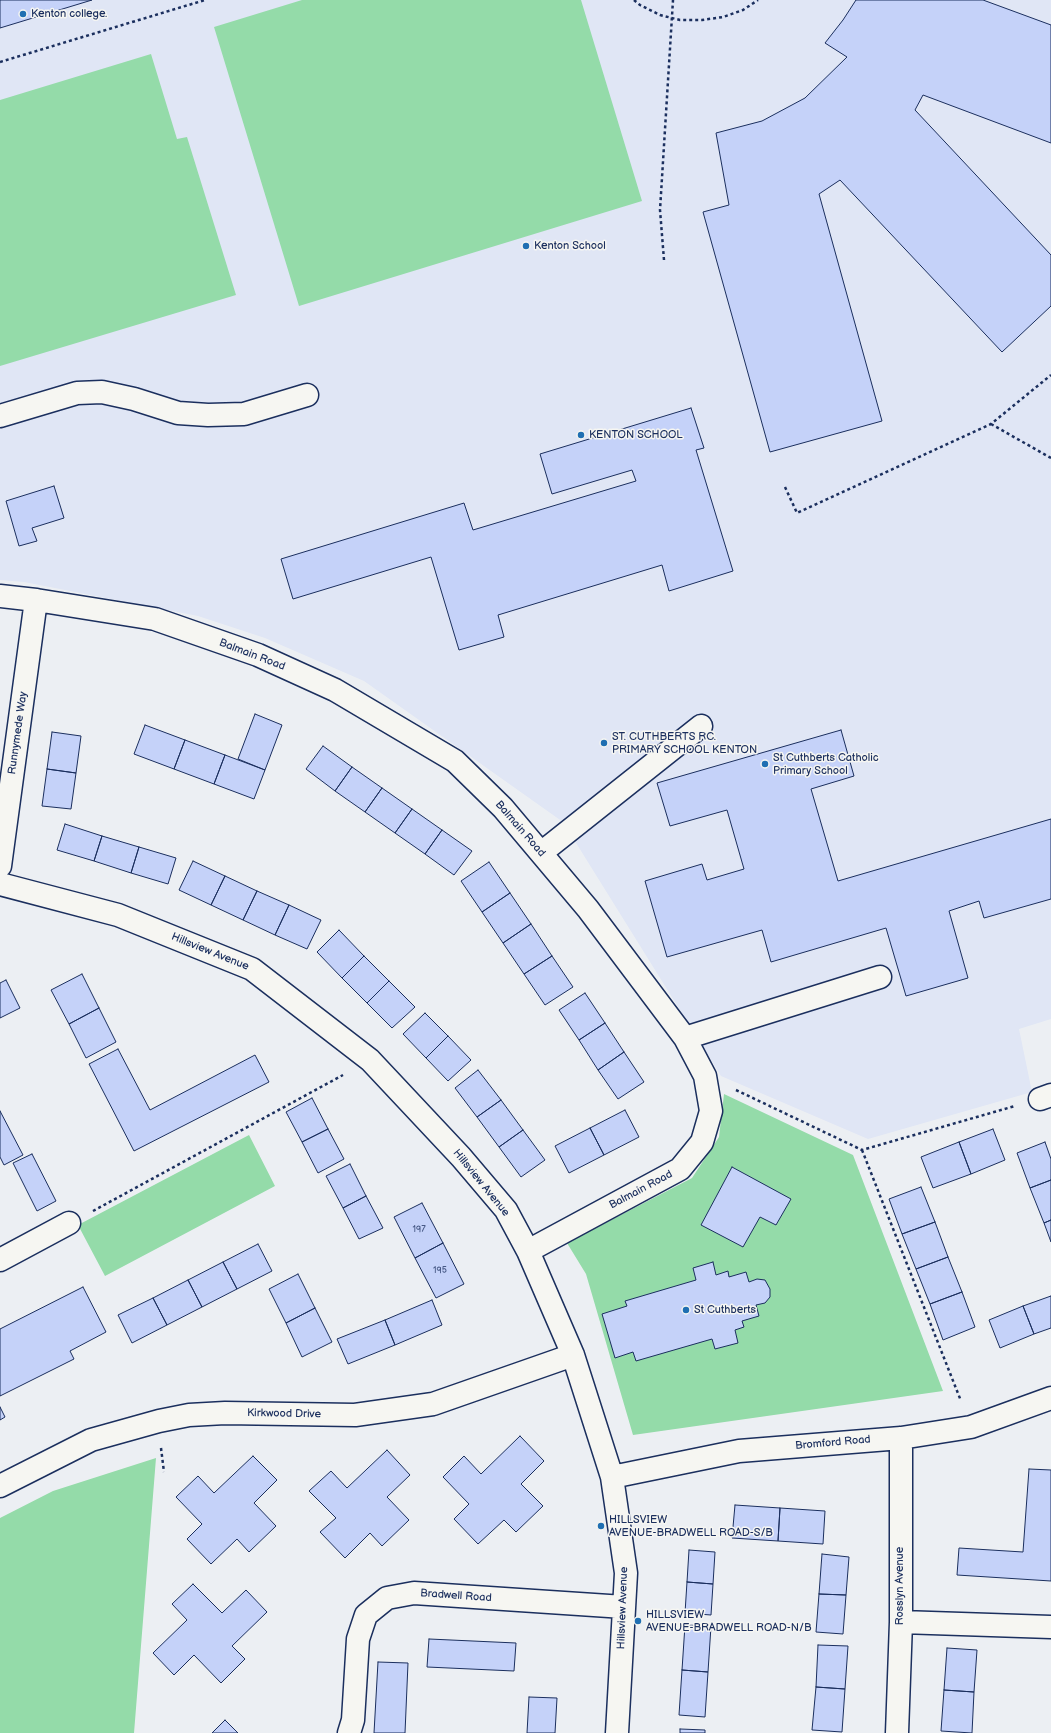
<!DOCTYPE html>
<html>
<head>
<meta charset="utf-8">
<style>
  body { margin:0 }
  canvas { display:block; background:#eceff3 }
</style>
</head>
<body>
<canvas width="1051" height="1733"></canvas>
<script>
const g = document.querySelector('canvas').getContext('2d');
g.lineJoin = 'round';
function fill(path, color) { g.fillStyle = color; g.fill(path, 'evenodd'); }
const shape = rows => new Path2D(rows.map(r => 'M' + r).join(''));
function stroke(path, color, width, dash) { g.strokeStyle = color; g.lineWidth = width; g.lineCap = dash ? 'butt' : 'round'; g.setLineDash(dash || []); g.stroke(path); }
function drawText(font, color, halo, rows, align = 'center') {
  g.font = font + ' "Balsamiq Sans",sans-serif'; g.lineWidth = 3; g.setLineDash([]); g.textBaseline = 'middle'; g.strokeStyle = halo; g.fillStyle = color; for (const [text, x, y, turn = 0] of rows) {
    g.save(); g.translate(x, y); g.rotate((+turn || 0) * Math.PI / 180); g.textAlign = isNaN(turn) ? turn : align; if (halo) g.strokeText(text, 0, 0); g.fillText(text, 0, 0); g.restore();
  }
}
fill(shape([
  [0,0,1051,0,1051,1019,1019,1029,1032,1092,868,1139,721,1076,563,822,364,681,265,638,198,616,24,582,0,580]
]), '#e0e6f5');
fill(shape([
  [302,0,581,0,642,201,299,306,214,27],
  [151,54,177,139,187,137,236,295,0,366,0,100],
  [724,1094,853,1155,943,1391,633,1435,586,1274,567,1243,692,1178,719,1137],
  [249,1135,275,1186,105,1276,78,1225],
  [156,1458,134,1733,0,1733,0,1518,53,1491]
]), '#94dba9');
const building = shape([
  [0,0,92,0,0,28,0,0],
  [856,0,983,0,1051,25,1051,143,923,95,915,110,1051,255,1051,306,1002,352,840,180,819,194,882,421,770,452,703,212,729,205,716,133,762,121,805,98,847,57,825,43,843,20,856,0],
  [691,408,704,448,696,450,733,571,669,591,662,565,498,615,504,637,459,650,431,557,293,599,281,559,464,503,473,530,636,481,632,470,552,494,540,454,691,408],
  [54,486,64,518,32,528,37,541,19,546,6,501,54,486],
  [255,714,282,725,265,770,238,759,255,714],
  [145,725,185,740,174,769,134,754,145,725],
  [841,730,854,776,811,789,838,881,1051,819,1051,899,984,918,979,901,949,911,968,978,906,996,886,928,771,962,762,930,667,957,645,881,702,864,707,880,744,869,727,810,670,826,657,783,841,730],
  [52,732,81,736,76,773,47,769,52,732],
  [185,740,225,755,214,784,174,769,185,740],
  [323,746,352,767,335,791,306,769,323,746],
  [225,755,265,770,254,799,214,784,225,755],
  [352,767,382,788,365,812,335,791,352,767],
  [47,769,76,773,71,809,42,806,47,769],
  [382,788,412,809,395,833,365,812,382,788],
  [412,809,442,830,425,854,395,833,412,809],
  [65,824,102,836,94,861,57,850,65,824],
  [442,830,472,851,454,875,425,854,442,830],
  [102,836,139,847,131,873,94,861,102,836],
  [139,847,176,858,168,884,131,873,139,847],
  [193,861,225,876,211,905,179,890,193,861],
  [489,862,510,893,482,912,461,881,489,862],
  [225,876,257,891,243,920,211,905,225,876],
  [257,891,289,905,275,935,243,920,257,891],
  [510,893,531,924,503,943,482,912,510,893],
  [289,905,321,920,307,949,275,935,289,905],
  [531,924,552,956,524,974,503,943,531,924],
  [339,930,364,956,342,978,317,952,339,930],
  [364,956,389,981,367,1003,342,978,364,956],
  [552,956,573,987,545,1005,524,974,552,956],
  [82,974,99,1008,69,1024,51,990,82,974],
  [6,980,20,1008,0,1018,0,983,6,980],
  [389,981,415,1007,392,1028,367,1003,389,981],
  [585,993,605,1023,579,1040,559,1010,585,993],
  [99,1008,116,1042,86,1058,69,1024,99,1008],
  [425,1013,448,1036,426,1058,403,1034,425,1013],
  [605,1023,624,1052,598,1070,579,1040,605,1023],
  [448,1036,471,1060,448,1081,426,1058,448,1036],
  [118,1049,150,1110,255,1055,269,1082,134,1151,89,1064,118,1049],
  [624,1052,644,1082,618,1099,598,1070,624,1052],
  [478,1070,501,1100,477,1117,455,1088,478,1070],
  [312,1098,328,1129,302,1142,286,1112,312,1098],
  [501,1100,523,1130,499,1147,477,1117,501,1100],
  [625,1110,639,1137,604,1155,590,1128,625,1110],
  [0,1111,23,1155,4,1165,0,1157,0,1111],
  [590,1128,604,1155,569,1173,555,1146,590,1128],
  [328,1129,344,1159,318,1173,302,1142,328,1129],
  [993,1129,1005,1160,971,1174,959,1142,993,1129],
  [523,1130,545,1160,521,1177,499,1147,523,1130],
  [959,1142,971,1174,933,1188,921,1157,959,1142],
  [1045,1142,1051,1159,1051,1180,1030,1188,1017,1153,1045,1142],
  [32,1154,56,1201,37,1211,13,1163,32,1154],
  [350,1164,366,1196,343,1208,326,1176,350,1164],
  [732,1167,791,1199,776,1225,760,1217,743,1247,701,1225,732,1167],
  [1051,1180,1051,1220,1044,1223,1030,1188,1051,1180],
  [921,1187,935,1222,902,1234,889,1199,921,1187],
  [366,1196,383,1228,359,1239,343,1208,366,1196],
  [422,1203,443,1243,415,1258,394,1217,422,1203],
  [1051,1220,1051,1242,1044,1223,1051,1220],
  [935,1222,948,1257,916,1269,902,1234,935,1222],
  [443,1243,464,1284,436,1298,415,1258,443,1243],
  [258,1244,272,1271,237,1289,223,1262,258,1244],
  [948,1257,962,1292,930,1304,916,1269,948,1257],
  [223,1262,237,1289,202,1307,188,1280,223,1262],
  [713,1262,716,1275,728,1271,729,1277,746,1272,749,1282,757,1279,765,1280,770,1289,770,1297,765,1303,756,1305,759,1316,742,1321,744,1327,735,1330,738,1343,715,1349,712,1339,636,1361,633,1352,615,1358,602,1314,627,1306,625,1301,696,1280,693,1268,713,1262],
  [298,1274,315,1308,286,1323,269,1289,298,1274],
  [188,1280,202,1307,167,1325,153,1298,188,1280],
  [83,1287,106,1332,70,1351,74,1359,0,1396,0,1329,83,1287],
  [962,1292,975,1327,943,1340,930,1304,962,1292],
  [1051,1296,1051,1328,1034,1334,1023,1306,1051,1296],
  [153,1298,167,1325,132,1343,118,1315,153,1298],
  [432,1300,442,1325,395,1345,385,1320,432,1300],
  [1023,1306,1034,1334,1000,1348,989,1320,1023,1306],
  [315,1308,332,1342,302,1357,286,1323,315,1308],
  [385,1320,395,1345,348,1364,337,1339,385,1320],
  [0,1407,5,1417,0,1420,0,1407],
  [520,1436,544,1461,521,1484,543,1506,516,1532,504,1520,478,1544,454,1519,469,1504,443,1477,464,1456,481,1474,520,1436],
  [387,1450,410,1475,387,1497,409,1520,382,1546,370,1533,345,1558,320,1532,336,1518,309,1491,331,1471,347,1488,387,1450],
  [253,1456,277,1480,254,1503,276,1526,249,1552,237,1539,211,1564,187,1539,202,1524,176,1497,198,1476,214,1493,253,1456],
  [1029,1469,1051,1470,1051,1581,957,1575,959,1548,1023,1552,1029,1469],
  [735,1505,780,1508,778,1541,732,1538,735,1505],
  [780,1508,825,1511,823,1544,778,1541,780,1508],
  [689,1550,715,1552,713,1584,687,1582,689,1550],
  [822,1554,849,1557,846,1595,819,1594,822,1554],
  [687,1582,713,1584,711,1615,685,1613,687,1582],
  [193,1584,222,1613,246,1590,267,1612,232,1646,245,1659,221,1683,194,1655,174,1675,153,1653,187,1620,172,1604,193,1584],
  [819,1594,846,1595,843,1634,816,1632,819,1594],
  [685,1625,711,1626,708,1672,682,1670,685,1625],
  [429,1639,516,1643,514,1671,427,1667,429,1639],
  [818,1645,848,1646,845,1689,816,1687,818,1645],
  [947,1648,977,1650,974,1692,944,1690,947,1648],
  [378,1662,408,1663,405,1733,374,1733,378,1662],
  [682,1670,708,1672,705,1717,679,1715,682,1670],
  [816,1687,845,1689,842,1732,812,1730,816,1687],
  [944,1690,974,1692,972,1733,941,1731,944,1690],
  [529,1697,557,1698,555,1733,527,1733,529,1697],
  [225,1720,238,1733,212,1733,225,1720],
  [680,1729,705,1730,705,1733,680,1733,680,1729]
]);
fill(building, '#c5d2f9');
stroke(building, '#1b2f5e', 1);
const minor = shape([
  [0,416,77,393,102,392,134,399,178,413,208,415,244,414,307,395],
  [0,596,36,600,155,619,258,655,335,690,455,761,503,808,588,909,685,1038,705,1076,711,1111,702,1142,680,1169,528,1251],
  [541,853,701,726],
  [0,866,36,600],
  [0,884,118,915,252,969,370,1060,461,1157,506,1210,528,1251,573,1355,612,1477,626,1573,617,1733],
  [685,1038,880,977],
  [1040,1099,1051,1095],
  [0,1260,69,1223],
  [612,1477,739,1451,901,1438,971,1427,1051,1398],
  [0,1486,91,1440,159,1421,189,1415,225,1413,355,1415,433,1404,573,1355],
  [901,1622,1051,1627],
  [349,1733,353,1720,358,1639,366,1615,387,1598,414,1593,624,1607],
  [897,1733,901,1622,901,1438]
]);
stroke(minor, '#1b2f5e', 25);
stroke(shape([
  [634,0,640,5,660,15,680,20,702,20,723,17,743,10,758,0],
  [0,62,205,0],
  [664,260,660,210,673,0],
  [991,424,1051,458],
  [785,487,797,513,991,424,1051,375],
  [736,1090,862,1150,1015,1106],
  [862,1150,961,1401],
  [93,1211,343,1075],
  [161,1448,164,1472]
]), '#1b2f5e', 2.5, [3, 3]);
stroke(minor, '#f6f6f2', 22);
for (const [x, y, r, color] of [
  [23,14,4,"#1f6fb2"],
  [526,246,4,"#1f6fb2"],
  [581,435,4,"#1f6fb2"],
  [604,743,4,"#1f6fb2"],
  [765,764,4,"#1f6fb2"],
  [686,1310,4,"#1f6fb2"],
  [601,1526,4,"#1f6fb2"],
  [638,1621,4,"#1f6fb2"]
]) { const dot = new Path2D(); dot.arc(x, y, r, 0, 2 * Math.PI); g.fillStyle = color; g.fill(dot); stroke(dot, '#f6f6f2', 1.5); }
drawText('9px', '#465885', null, [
  ["197",419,1230],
  ["195",440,1271]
]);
drawText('11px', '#1b2f5e', '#f6f6f2', [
  ["Kenton college.",31,14],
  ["Kenton School",534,246],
  ["KENTON SCHOOL",589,435],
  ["ST. CUTHBERTS RC.",612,737],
  ["PRIMARY SCHOOL KENTON",612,750],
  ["St Cuthberts Catholic",773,758],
  ["Primary School",773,771],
  ["St Cuthberts",694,1310],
  ["HILLSVIEW",609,1520],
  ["AVENUE-BRADWELL ROAD-S/B",609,1533],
  ["HILLSVIEW",646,1615],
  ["AVENUE-BRADWELL ROAD-N/B",646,1628]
], 'left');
drawText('11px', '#1b2f5e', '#f6f6f2', [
  ["Balmain Road",252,655,21],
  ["Runnymede Way",18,733,-82],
  ["Balmain Road",520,829,49],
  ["Hillsview Avenue",210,952,22],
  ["Hillsview Avenue",481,1183,51],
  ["Balmain Road",641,1190,-28],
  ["Kirkwood Drive",284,1414,1],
  ["Bromford Road",833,1443,-5],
  ["Rosslyn Avenue",900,1586,-90],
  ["Bradwell Road",456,1596,4],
  ["Hillsview Avenue",623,1608,-88]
]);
</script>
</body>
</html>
